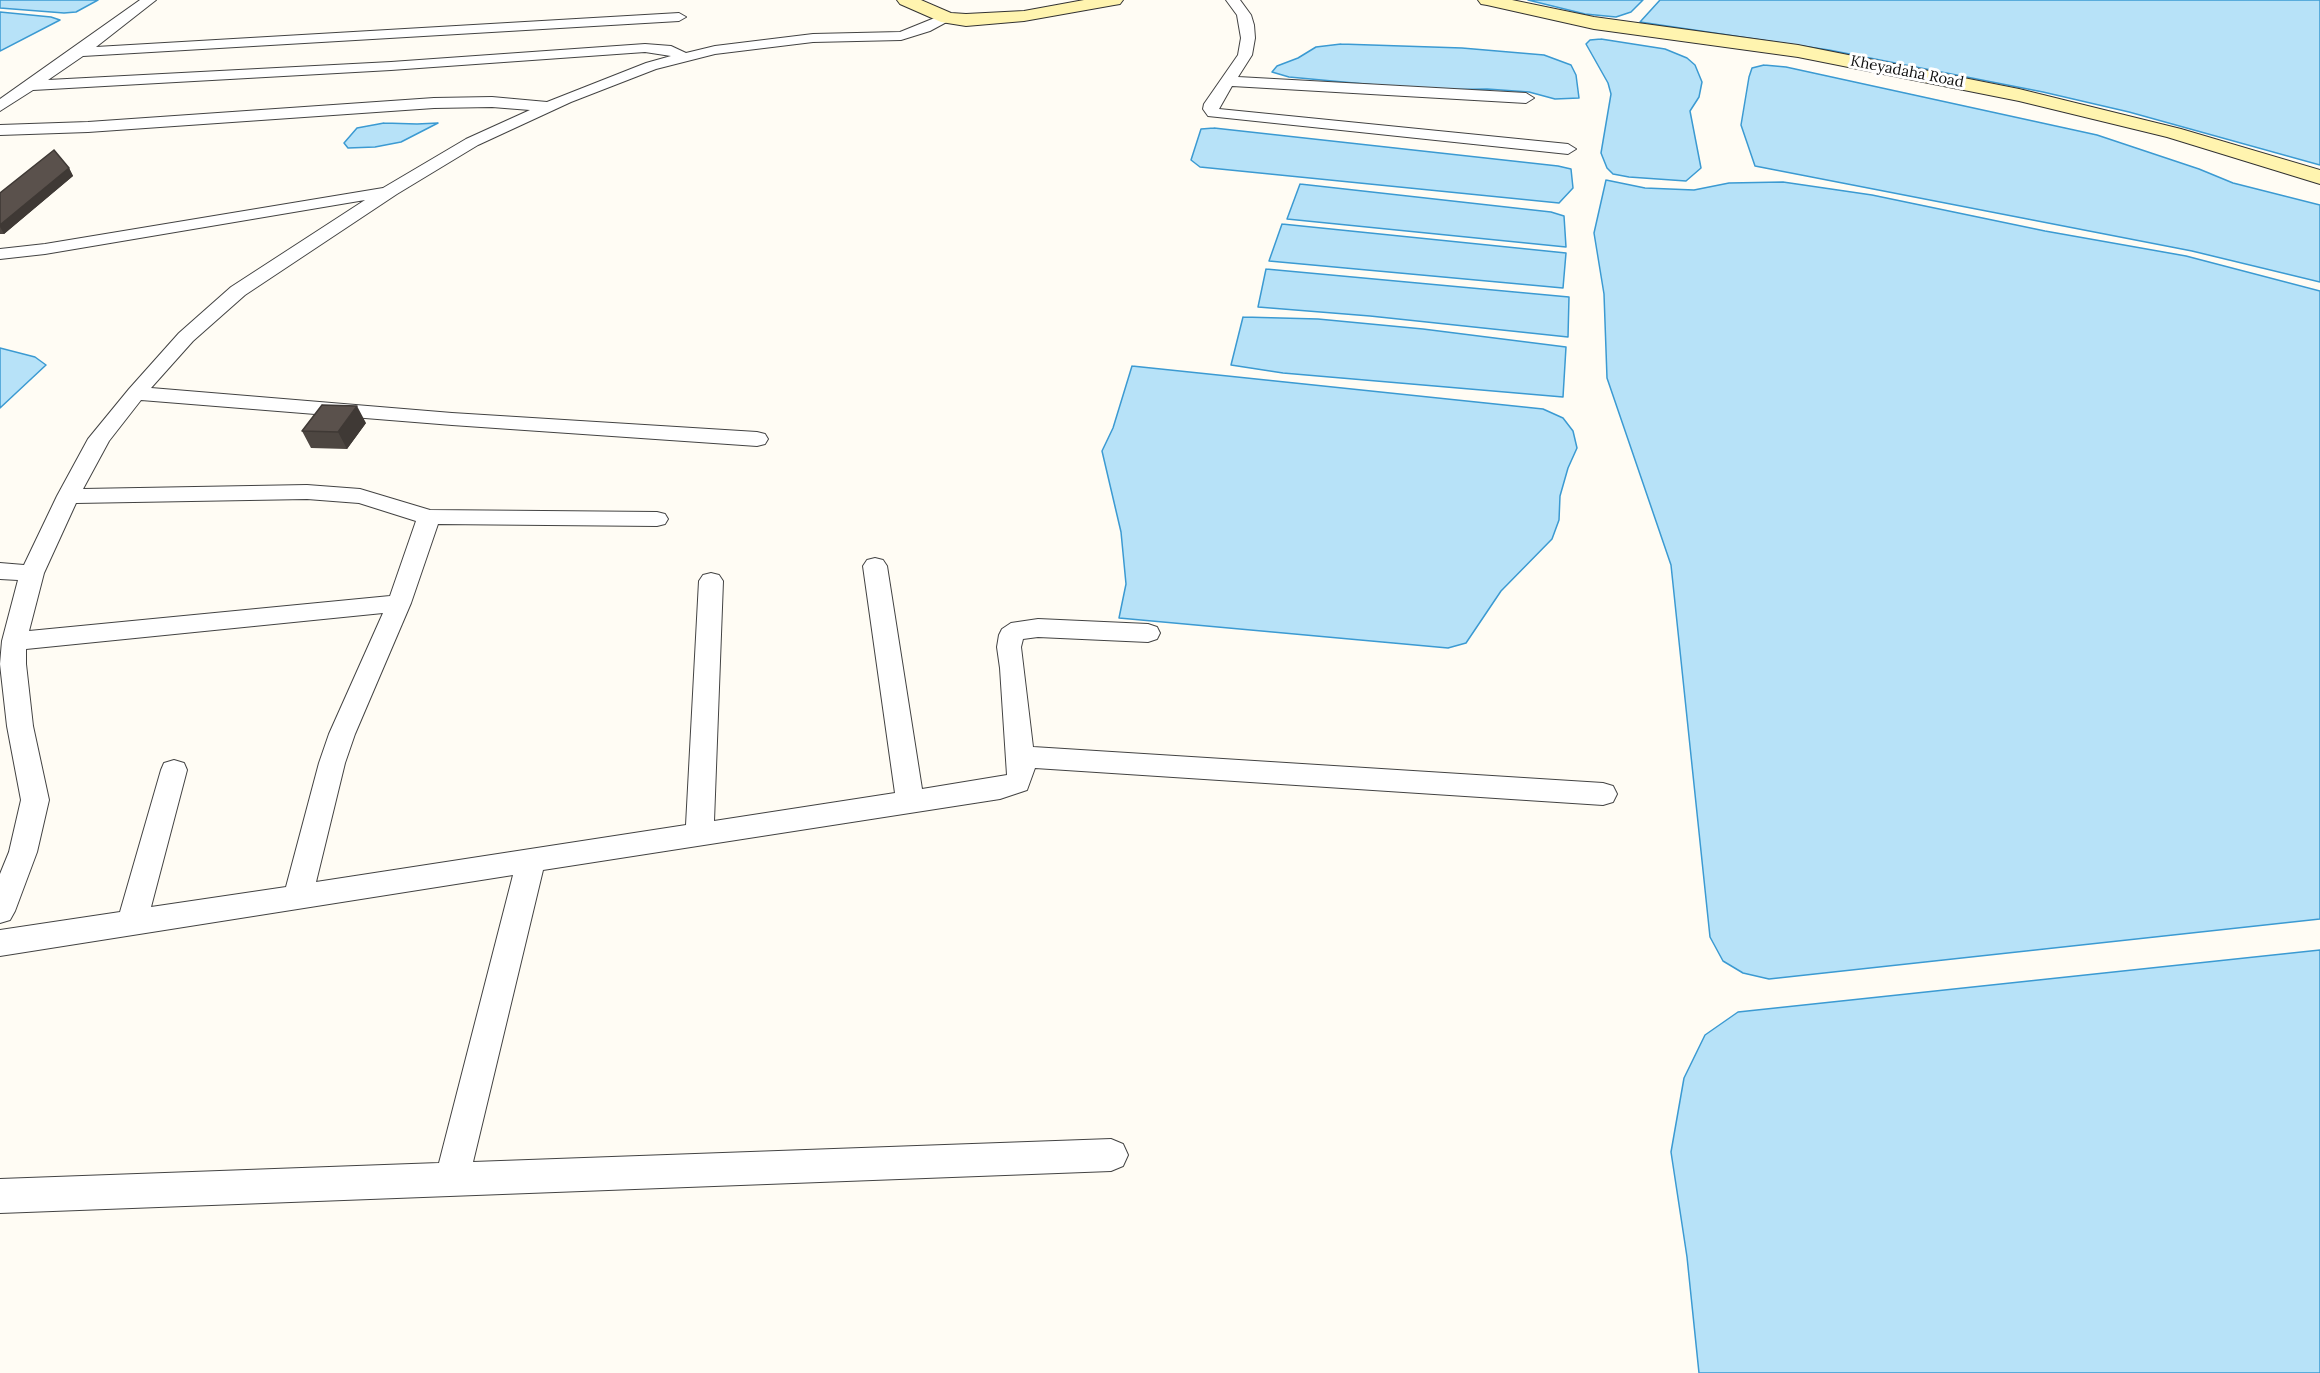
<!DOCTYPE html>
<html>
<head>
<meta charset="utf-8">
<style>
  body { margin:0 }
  canvas { display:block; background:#fffcf4 }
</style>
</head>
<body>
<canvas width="2320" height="1373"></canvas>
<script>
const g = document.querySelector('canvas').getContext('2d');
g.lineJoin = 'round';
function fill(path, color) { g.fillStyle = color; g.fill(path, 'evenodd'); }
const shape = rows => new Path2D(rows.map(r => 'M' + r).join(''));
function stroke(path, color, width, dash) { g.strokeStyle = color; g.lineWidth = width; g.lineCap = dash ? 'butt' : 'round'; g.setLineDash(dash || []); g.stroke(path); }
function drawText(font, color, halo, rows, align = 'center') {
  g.font = font + ' Lora,serif'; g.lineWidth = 6; g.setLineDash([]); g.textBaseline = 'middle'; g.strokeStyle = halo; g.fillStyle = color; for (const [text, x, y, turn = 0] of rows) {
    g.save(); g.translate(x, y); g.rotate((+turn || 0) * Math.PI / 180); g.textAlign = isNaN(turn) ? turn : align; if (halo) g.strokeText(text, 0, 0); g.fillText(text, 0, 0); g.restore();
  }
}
const water = shape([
  [0,0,98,0,76,12,64,13,0,8,0,0],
  [1528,0,1643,0,1631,12,1616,17,1585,14,1528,0],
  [1660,0,2320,0,2320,165,2129,112,2043,92,1829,50,1640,22,1660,0],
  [0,12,51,17,60,20,0,51,0,12],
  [1601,39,1665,49,1687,58,1695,65,1702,82,1699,97,1690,111,1701,168,1686,181,1629,177,1613,174,1607,168,1601,153,1611,94,1608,83,1586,44,1590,40,1601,39],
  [1341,44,1462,48,1544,55,1571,65,1576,75,1579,98,1555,99,1529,92,1487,89,1430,90,1289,77,1272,72,1277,66,1298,58,1316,47,1341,44],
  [1764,65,1786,67,2097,135,2199,169,2233,183,2320,205,2320,282,2192,251,1755,166,1741,125,1749,77,1752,68,1764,65],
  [384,123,417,124,438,123,401,142,375,147,348,148,344,143,357,128,384,123],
  [1214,128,1558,166,1571,169,1573,188,1559,203,1200,167,1191,160,1201,129,1214,128],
  [1606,180,1645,188,1694,190,1729,183,1783,182,1872,195,2045,231,2186,256,2320,291,2320,919,1769,979,1743,973,1723,961,1710,937,1671,565,1607,378,1604,294,1594,233,1606,180],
  [1300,184,1551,212,1564,216,1566,247,1287,219,1300,184],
  [1282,224,1566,253,1563,288,1269,261,1282,224],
  [1266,269,1569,297,1568,337,1370,316,1258,307,1266,269],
  [1243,317,1318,319,1423,329,1566,347,1563,397,1283,373,1231,365,1243,317],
  [0,348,35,357,46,365,0,408,0,348],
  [1132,366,1543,409,1563,418,1573,431,1577,448,1568,468,1560,496,1559,520,1552,539,1501,591,1466,643,1448,648,1119,618,1126,584,1121,532,1102,451,1113,428,1132,366],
  [2320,950,2320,1373,1699,1373,1687,1257,1671,1152,1684,1078,1705,1035,1738,1012,2320,950]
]);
fill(water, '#b7e2f8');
stroke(water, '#3b9ad2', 1.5);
const street = shape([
  [140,0,156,0,96,47,679,13,686,17,679,21,83,56,48,80,391,62,645,44,671,46,686,53,715,46,813,34,900,32,942,15,952,15,954,18,930,31,901,40,813,42,715,54,656,69,571,102,478,145,397,194,245,295,193,341,151,388,452,413,757,432,765,434,768,439,765,444,757,446,452,425,141,400,109,441,83,489,307,485,360,489,430,510,657,512,665,514,668,519,665,524,657,526,438,524,411,603,355,734,345,763,316,882,686,825,699,581,703,575,711,573,719,575,723,581,714,821,895,793,863,566,867,560,875,558,883,560,887,566,922,789,1007,775,1000,668,997,647,999,635,1002,629,1011,623,1038,619,1148,624,1157,627,1160,633,1157,639,1148,642,1038,637,1023,639,1021,647,1033,747,1603,783,1613,786,1617,794,1613,802,1603,805,1035,768,1027,790,1000,799,543,870,473,1162,1111,1139,1123,1144,1128,1155,1123,1166,1111,1171,0,1213,0,1179,439,1163,513,875,0,956,0,930,120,912,161,770,164,763,174,760,184,763,187,770,151,907,286,887,319,763,329,734,383,613,26,649,26,664,33,726,49,800,37,852,15,911,10,920,0,923,0,874,9,852,21,800,7,726,0,664,2,641,18,580,0,579,0,563,24,565,57,496,88,439,129,389,179,333,231,287,365,200,45,254,0,259,0,249,45,244,383,188,466,139,530,110,492,107,434,108,88,132,0,135,0,125,88,122,434,98,492,97,547,102,646,63,671,56,645,52,391,70,33,90,0,111,0,99,140,0],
  [307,499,359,503,416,521,390,596,29,631,44,573,76,503,307,499],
  [1226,0,1240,0,1251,15,1254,25,1255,38,1252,55,1238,77,1526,93,1534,98,1526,103,1232,86,1219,109,1568,144,1576,149,1568,154,1208,116,1203,109,1204,104,1238,55,1241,38,1237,15,1226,0]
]);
const secondary = shape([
  [897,0,921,0,951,13,966,14,1024,11,1084,0,1123,0,1120,4,1114,5,1024,21,966,26,941,22,900,4,897,0],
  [1478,0,1512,0,1594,17,1798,45,2019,89,2181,129,2320,170,2320,184,2167,137,2019,101,1798,57,1594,29,1487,5,1481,4,1478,0]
]);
stroke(street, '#434343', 2);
stroke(secondary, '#323232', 2);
fill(street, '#fff');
fill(secondary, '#fff4af');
fill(shape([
  [69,168,73,176,4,234,0,234,0,193],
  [366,423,347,449,311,448,302,431]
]), '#4d4641');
fill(shape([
  [69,168,73,176,4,234,0,227,0,225],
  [357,406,366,423,347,449,338,432]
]), '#3f3935');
const building = shape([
  [54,150,69,168,0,225,0,193,54,150],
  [322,405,357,406,338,432,302,431,322,405]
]);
fill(building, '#5a514c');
stroke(building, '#3f3935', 1.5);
drawText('15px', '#101010', '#fff', [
  ["Kheyadaha Road",1907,72,11]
]);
</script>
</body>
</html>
